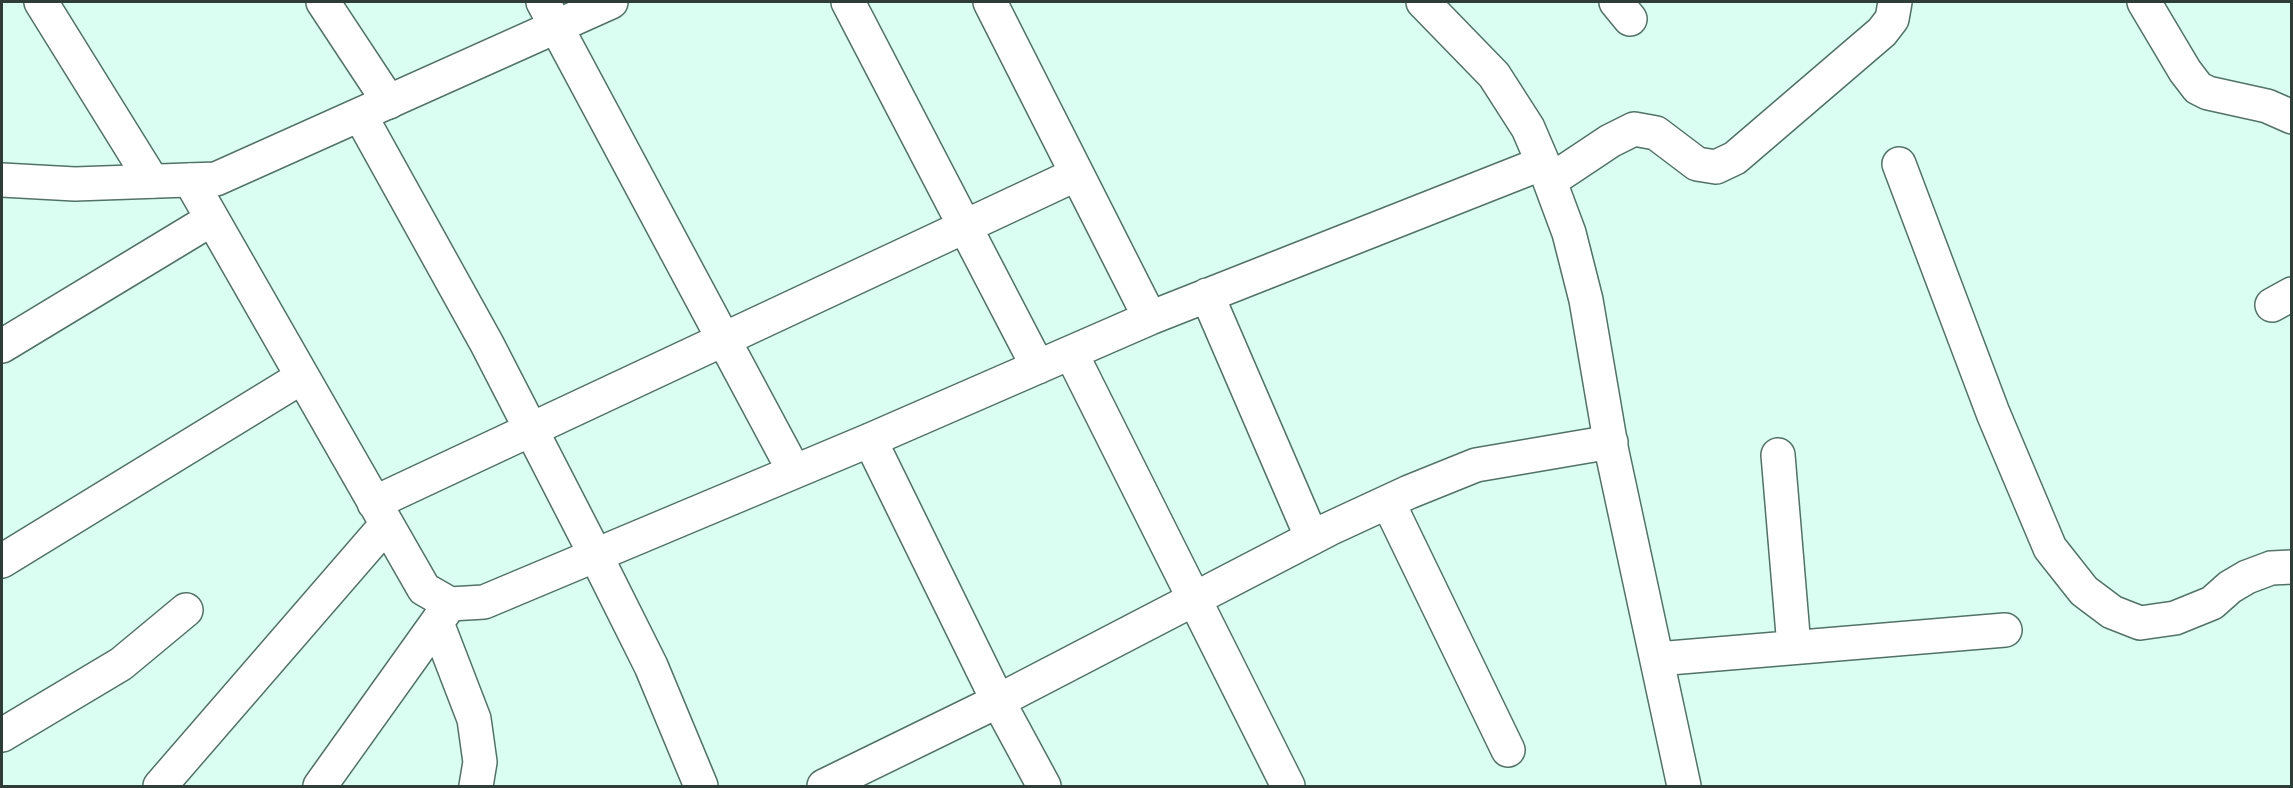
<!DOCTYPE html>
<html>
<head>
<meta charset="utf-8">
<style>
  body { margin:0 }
  #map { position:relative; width:2293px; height:788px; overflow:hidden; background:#dafef2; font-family:Raleway,sans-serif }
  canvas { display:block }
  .frame { position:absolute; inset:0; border:3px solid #2f3d39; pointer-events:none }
</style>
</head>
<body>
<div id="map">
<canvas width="2293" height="788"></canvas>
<div class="frame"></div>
</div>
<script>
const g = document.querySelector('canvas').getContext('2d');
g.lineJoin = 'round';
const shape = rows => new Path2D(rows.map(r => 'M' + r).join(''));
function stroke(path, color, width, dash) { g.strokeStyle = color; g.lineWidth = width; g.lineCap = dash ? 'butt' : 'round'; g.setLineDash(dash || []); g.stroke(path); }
const minor = shape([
  [41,2,152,181],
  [323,2,389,102],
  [543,2,794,471],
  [848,2,1038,367],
  [990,2,1150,318],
  [1423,2,1494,75,1528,128,1543,163,1569,233,1586,300,1612,452,1684,786],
  [1616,2,1630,19],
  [2144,2,2185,71,2198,88,2208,93,2267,106,2292,117],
  [1899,164,1993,413,2050,548,2084,591,2112,612,2140,623,2175,618,2212,603,2230,587,2247,577,2271,568,2292,567],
  [190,180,424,589,450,604,484,602,870,440,1150,318,1543,163],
  [1550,181,1610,141,1634,129,1656,133,1697,164,1716,167,1735,158,1882,32,1892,19,1895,2],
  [1207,295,1312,538],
  [2272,305,2292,294],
  [2,346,212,219],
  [1071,353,1288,786],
  [870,440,998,701,1044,786],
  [1778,455,1794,647],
  [1388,502,1508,750],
  [374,503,1077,174],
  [2,561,302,377],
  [437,623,474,719,480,762,476,786],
  [1657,659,2005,630],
  [2,735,121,664,186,610],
  [160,786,386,525],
  [320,786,450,604],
  [824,786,998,701,1329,529,1409,492,1476,465,1611,442]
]);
const tertiary = shape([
  [360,115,487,344,595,554,651,666,701,786],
  [2,180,75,184,216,179,611,2]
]);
stroke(minor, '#527267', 36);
stroke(tertiary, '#527267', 36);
stroke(minor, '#fff', 33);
stroke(tertiary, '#fff', 33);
</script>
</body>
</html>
